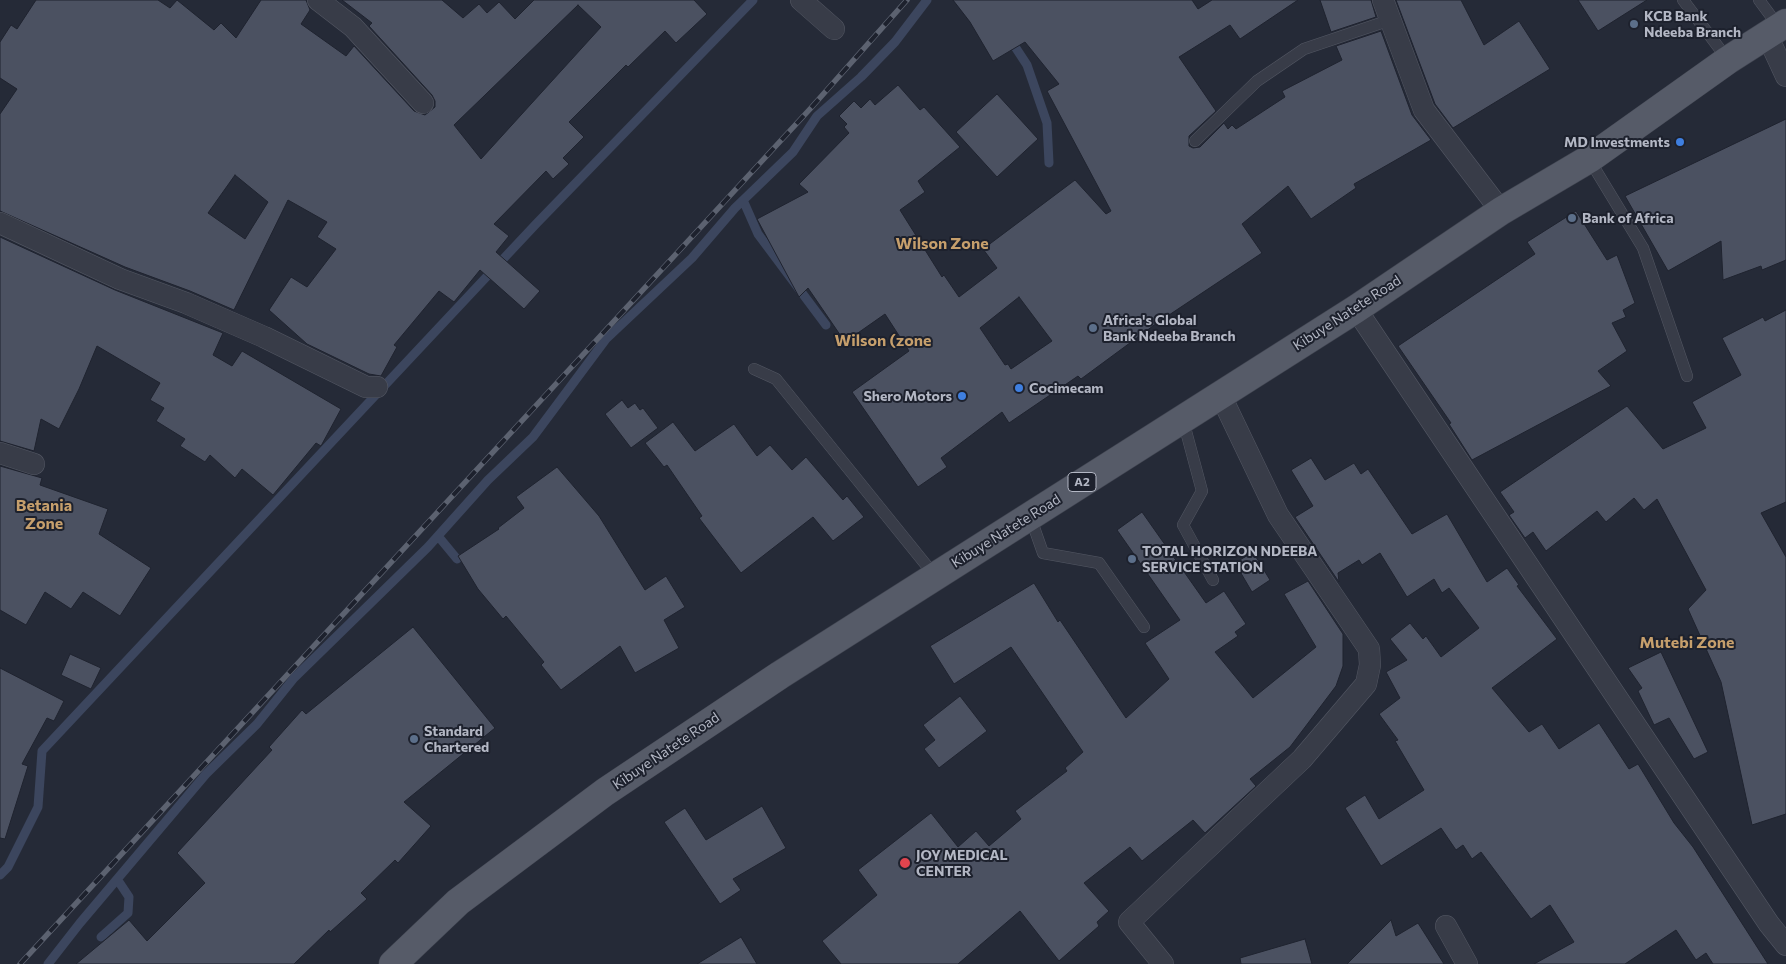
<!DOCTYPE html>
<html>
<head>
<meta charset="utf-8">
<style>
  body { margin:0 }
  canvas { display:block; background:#252a37 }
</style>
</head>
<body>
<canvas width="1786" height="964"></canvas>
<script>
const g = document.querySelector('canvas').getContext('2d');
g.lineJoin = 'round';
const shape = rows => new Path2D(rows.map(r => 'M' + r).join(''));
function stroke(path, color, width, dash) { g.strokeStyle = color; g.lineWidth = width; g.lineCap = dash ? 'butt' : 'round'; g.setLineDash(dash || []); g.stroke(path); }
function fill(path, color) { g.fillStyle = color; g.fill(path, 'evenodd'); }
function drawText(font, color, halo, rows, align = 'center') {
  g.font = font + ' Commissioner,sans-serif'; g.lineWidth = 4; g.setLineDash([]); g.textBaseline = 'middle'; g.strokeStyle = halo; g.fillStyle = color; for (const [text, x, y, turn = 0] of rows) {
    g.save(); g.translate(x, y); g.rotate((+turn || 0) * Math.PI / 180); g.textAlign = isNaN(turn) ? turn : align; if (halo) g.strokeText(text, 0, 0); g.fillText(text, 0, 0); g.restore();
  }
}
stroke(shape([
  [1010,39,1027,65,1047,123,1049,163],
  [743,200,758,234,826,325],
  [438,536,457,559],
  [0,875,8,867,38,807,42,751,536,224,753,0],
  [101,937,128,913,129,897,117,879],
  [48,964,80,923,206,774,257,724,294,678,428,547,488,480,533,437,606,339,692,258,735,208,793,152,817,116,861,77,895,42,927,0]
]), '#3c465e', 9);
const building = shape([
  [36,0,158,0,170,8,177,0,214,30,221,23,236,38,261,0,306,0,310,10,301,24,346,56,354,46,414,111,425,115,435,107,435,101,432,95,369,26,372,23,342,0,442,0,463,18,479,4,487,13,499,2,515,19,534,0,694,0,707,14,676,43,665,31,628,67,626,65,569,122,584,137,563,158,569,164,553,179,546,171,494,224,509,236,496,252,540,291,524,309,480,270,454,302,439,291,394,345,397,347,381,376,369,374,307,344,269,310,291,277,307,287,336,249,317,237,327,222,288,200,234,310,190,291,125,267,0,211,0,114,17,89,0,78,0,42,11,25,17,29,36,0],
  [578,5,601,27,481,159,454,125,578,5],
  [235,175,268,202,245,239,208,213,235,175],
  [953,0,1192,0,1198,9,1212,0,1298,0,1240,39,1230,25,1179,57,1216,111,1189,136,1189,146,1193,148,1200,147,1224,123,1228,129,1232,125,1236,129,1285,97,1282,91,1342,60,1336,46,1381,31,1412,115,1431,140,1354,184,1356,188,1311,219,1288,186,1242,224,1262,253,1157,323,1081,379,1078,376,1009,423,1002,412,941,458,947,467,918,487,852,392,909,351,885,314,845,342,808,288,799,297,757,219,808,192,799,184,849,133,844,127,847,124,839,116,854,101,861,108,870,99,875,105,898,85,920,110,924,107,960,147,918,181,925,192,900,210,942,277,944,275,959,297,997,268,983,249,1075,180,1106,214,1111,211,1047,91,1059,84,1025,42,993,61,970,22,953,0],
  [1019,297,1052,341,1011,369,1008,364,1005,365,980,328,1019,297],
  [1320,0,1371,0,1376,17,1331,32,1320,0],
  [1396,0,1461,0,1484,45,1519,21,1550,69,1453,128,1435,104,1396,0],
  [1578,0,1647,0,1598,31,1578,0],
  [997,94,1038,139,997,177,956,132,997,94],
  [1786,119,1786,260,1762,270,1761,266,1723,280,1721,241,1668,271,1625,196,1786,119],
  [1576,211,1607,260,1617,255,1635,303,1623,310,1626,317,1612,323,1627,351,1598,371,1611,386,1472,460,1449,424,1451,423,1398,346,1535,254,1527,242,1576,211],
  [0,237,115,290,223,333,213,355,232,366,242,351,341,409,321,446,316,443,273,495,242,469,235,478,210,455,205,462,180,446,185,439,156,421,164,408,150,400,160,383,97,346,79,389,59,429,41,419,34,451,0,441,0,237],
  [1786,310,1786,502,1761,513,1786,557,1786,814,1752,825,1721,682,1688,609,1706,590,1657,499,1644,510,1634,498,1606,522,1597,511,1546,551,1533,532,1525,538,1509,515,1514,512,1500,492,1627,406,1663,449,1706,428,1692,402,1741,375,1722,338,1763,317,1765,321,1786,310],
  [622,400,628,408,635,403,640,410,643,408,658,428,631,448,605,414,622,400],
  [673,422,695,451,734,424,757,456,770,445,792,470,806,457,843,500,847,496,864,517,833,541,813,517,741,573,699,518,702,516,667,465,664,467,645,443,673,422],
  [1311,458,1325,480,1354,463,1361,474,1368,469,1412,534,1447,514,1487,582,1507,568,1519,585,1517,586,1557,639,1492,688,1529,732,1542,724,1559,749,1599,723,1629,769,1638,764,1674,823,1693,847,1768,964,1713,964,1706,953,1696,960,1676,930,1625,964,1534,964,1574,942,1550,905,1531,919,1481,852,1472,859,1463,845,1456,850,1441,828,1381,866,1345,808,1365,795,1379,819,1424,790,1395,741,1398,740,1379,714,1400,698,1386,672,1407,660,1390,639,1410,623,1423,639,1426,636,1441,657,1479,628,1449,588,1442,593,1434,579,1407,597,1380,553,1362,565,1359,560,1338,573,1339,582,1295,517,1313,506,1291,470,1311,458],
  [0,466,42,478,40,485,108,509,99,534,151,568,120,616,83,592,71,609,45,592,26,625,0,610,0,466],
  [557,467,599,516,645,590,666,576,685,607,664,620,679,648,635,673,620,646,561,690,541,665,544,662,506,616,503,619,478,589,458,556,499,529,498,528,524,508,516,497,557,467],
  [1142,512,1206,603,1224,591,1246,624,1235,632,1238,636,1215,652,1253,698,1316,647,1284,594,1308,581,1343,634,1343,666,1336,686,1290,747,1250,779,1256,786,1205,833,1193,820,1142,861,1130,847,1084,883,1109,911,1097,922,1099,926,1059,961,1020,911,958,964,841,964,822,941,877,895,858,870,931,813,958,847,976,831,989,846,1021,819,1015,811,1067,771,1065,768,1083,752,1011,647,954,684,930,646,1034,583,1058,622,1060,620,1126,718,1169,679,1145,643,1180,620,1117,530,1142,512],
  [1253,552,1270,580,1252,592,1235,563,1253,552],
  [413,627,495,728,404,802,431,826,398,863,395,860,361,893,367,899,330,932,329,930,294,964,76,964,129,920,147,941,205,883,177,853,272,750,269,747,302,710,306,714,413,627],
  [1661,652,1708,752,1694,759,1669,718,1654,725,1638,691,1642,688,1628,668,1661,652],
  [70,654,101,668,91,689,61,675,70,654],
  [0,668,64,701,54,721,47,718,22,764,28,766,5,839,0,838,0,668],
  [960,696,987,731,939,768,924,749,935,740,923,725,960,696],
  [762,806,786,848,733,879,741,890,720,904,664,822,685,808,706,840,762,806],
  [1391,920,1396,936,1418,923,1444,964,1347,964,1391,920],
  [741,937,757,964,697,964,741,937],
  [1305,939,1312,964,1241,964,1240,958,1305,939]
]);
fill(building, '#4b5161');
stroke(building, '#1f232f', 1);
const service = shape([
  [1683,0,1728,60],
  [1759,0,1779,27],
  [1195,141,1257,81,1304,49,1390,20],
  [1589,159,1643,248,1687,376],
  [754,369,776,379,935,576],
  [1183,420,1202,491,1183,525,1213,580],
  [1030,516,1043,553,1099,563,1144,627]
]);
const minor = shape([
  [318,0,353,27,423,103],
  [801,0,834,29],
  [1383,0,1424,110,1501,211],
  [1767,35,1786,76],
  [0,223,120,279,186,303,264,337,366,387,377,387],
  [1356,309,1769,924,1786,945],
  [0,453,34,464],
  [1446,926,1467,964],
  [1163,964,1129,922,1302,759,1366,684,1370,665,1369,649,1278,515,1220,394]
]);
const primary = shape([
  [393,964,458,902,605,792,780,675,1356,309,1501,211,1589,159,1728,60,1786,23]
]);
stroke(service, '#535763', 12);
stroke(minor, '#535763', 22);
stroke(primary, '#414551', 29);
stroke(service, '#383c48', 11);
stroke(minor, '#383c48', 21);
stroke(primary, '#565b68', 28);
const rail = shape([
  [20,964,810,109,907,0]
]);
stroke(rail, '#5c6270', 5.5);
stroke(rail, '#1d212d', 4, [11]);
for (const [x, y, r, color] of [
  [1634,24,5,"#5c6f8a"],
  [1680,142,5,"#3f7fe0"],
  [1572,218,5,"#5c6f8a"],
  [1093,328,5,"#5c6f8a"],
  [1019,388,5,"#3f7fe0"],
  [962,396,5,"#3f7fe0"],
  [1132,559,5,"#5c6f8a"],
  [414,739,5,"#5c6f8a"],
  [905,863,6,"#e0444e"]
]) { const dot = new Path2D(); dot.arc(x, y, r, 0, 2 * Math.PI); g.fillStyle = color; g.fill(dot); stroke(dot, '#1d212d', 2); }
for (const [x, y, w] of [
  [1082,482,28]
]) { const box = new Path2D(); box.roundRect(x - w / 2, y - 9.5, w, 19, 4); g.fillStyle = '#1d212d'; g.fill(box); stroke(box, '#b3b7c4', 1); }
drawText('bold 12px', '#b3b7c4', null, [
  ["A2",1082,482]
]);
drawText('bold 14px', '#b3b7c4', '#1d212d', [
  ["KCB Bank",1644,16],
  ["Ndeeba Branch",1644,32],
  ["MD Investments",1670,142,"right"],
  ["Bank of Africa",1582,218],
  ["Africa's Global",1103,320],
  ["Bank Ndeeba Branch",1103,336],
  ["Cocimecam",1029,388],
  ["Shero Motors",952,396,"right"],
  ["TOTAL HORIZON NDEEBA",1142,551],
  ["SERVICE STATION",1142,567],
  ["Standard",424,731],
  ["Chartered",424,747],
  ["JOY MEDICAL",916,855],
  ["CENTER",916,871]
], 'left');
drawText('14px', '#b3b7c4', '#1d212d', [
  ["Kibuye Natete Road",1347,313,-33],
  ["Kibuye Natete Road",1006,531,-32],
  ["Kibuye Natete Road",666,751,-34]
]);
drawText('bold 16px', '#c69f6c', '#1d212d', [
  ["Wilson Zone",942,244],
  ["Wilson (zone",883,341],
  ["Betania",44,506],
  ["Zone",44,524],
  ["Mutebi Zone",1687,643]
]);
</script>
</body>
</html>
